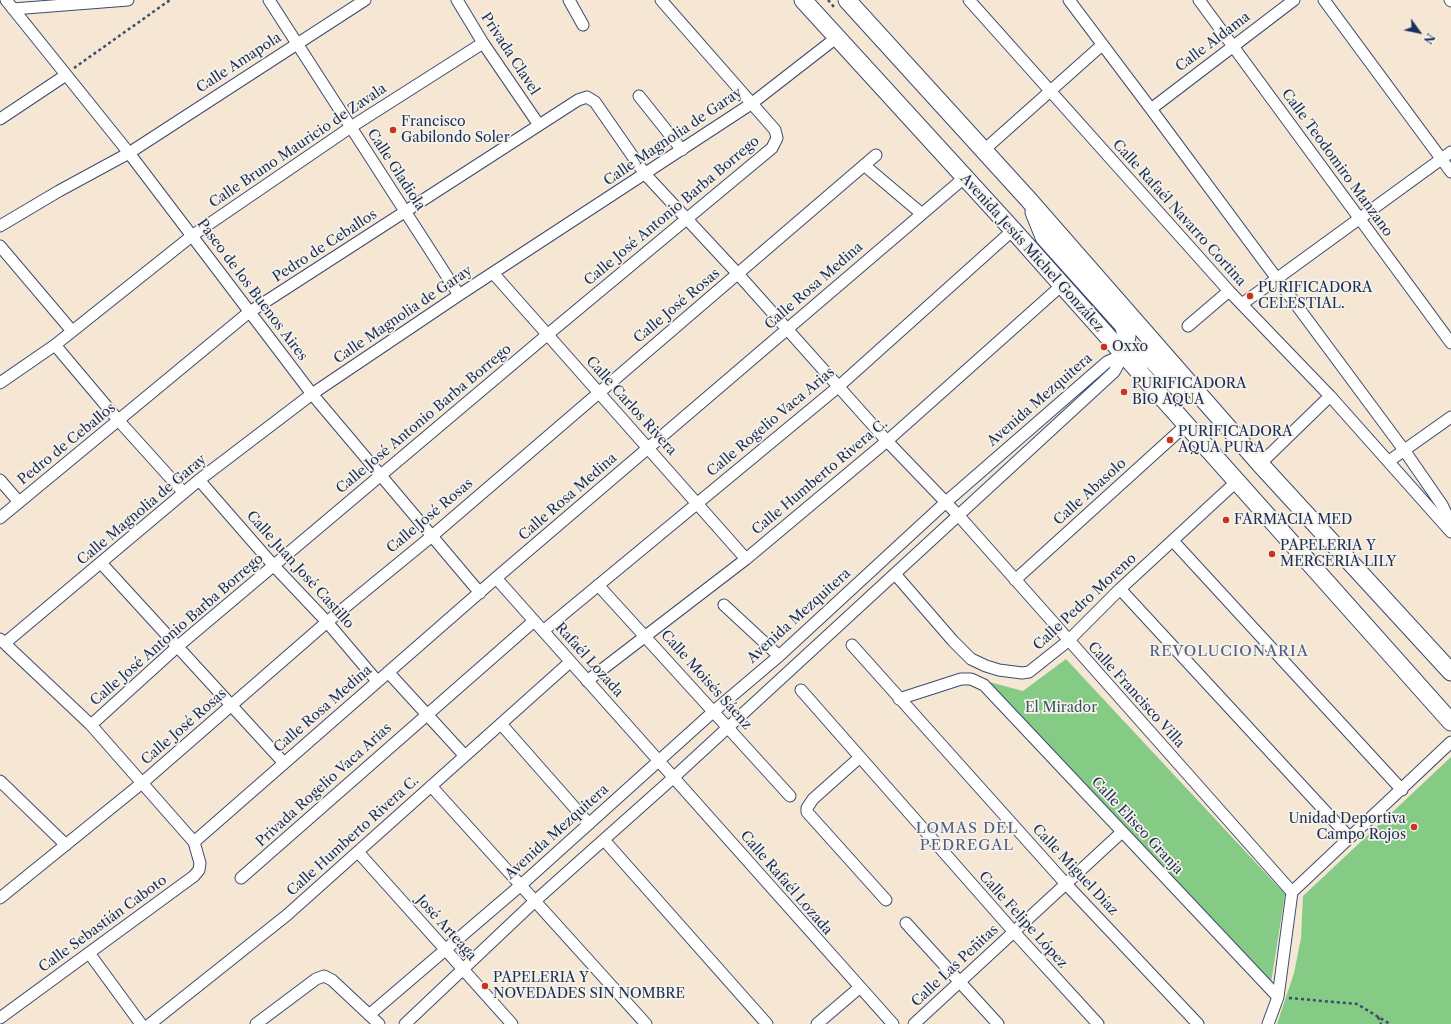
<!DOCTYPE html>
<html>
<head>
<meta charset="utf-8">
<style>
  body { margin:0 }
  #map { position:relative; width:1451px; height:1024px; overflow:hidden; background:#f5e7d3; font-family:"Libre Caslon Text",serif }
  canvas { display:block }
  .north { position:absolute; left:1399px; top:12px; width:40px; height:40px; -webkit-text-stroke:3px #f7f3e8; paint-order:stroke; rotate:123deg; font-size:11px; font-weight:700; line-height:16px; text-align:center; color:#1b2f5e }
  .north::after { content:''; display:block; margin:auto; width:14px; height:18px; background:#1b2f5e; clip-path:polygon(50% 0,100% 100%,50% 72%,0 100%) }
</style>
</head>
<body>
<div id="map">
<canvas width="1451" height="1024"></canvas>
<div class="north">N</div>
</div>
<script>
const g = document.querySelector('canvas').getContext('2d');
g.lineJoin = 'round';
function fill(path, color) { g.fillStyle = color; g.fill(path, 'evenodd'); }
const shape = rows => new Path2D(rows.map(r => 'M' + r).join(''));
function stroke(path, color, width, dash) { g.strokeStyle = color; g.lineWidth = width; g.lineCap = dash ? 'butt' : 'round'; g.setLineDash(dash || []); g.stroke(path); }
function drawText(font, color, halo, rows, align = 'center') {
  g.font = font + ' "Libre Caslon Text",serif'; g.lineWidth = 3.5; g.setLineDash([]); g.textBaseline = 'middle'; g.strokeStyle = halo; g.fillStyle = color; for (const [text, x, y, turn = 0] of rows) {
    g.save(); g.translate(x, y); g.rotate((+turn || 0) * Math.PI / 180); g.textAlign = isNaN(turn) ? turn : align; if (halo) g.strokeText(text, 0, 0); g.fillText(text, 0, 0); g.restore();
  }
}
fill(shape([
  [1066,659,1285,894,1271,983,982,680,1023,691],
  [1451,757,1451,1024,1277,1024,1294,973,1301,938,1303,896]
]), '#86cb85');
const minor = shape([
  [6,0,129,153,312,394,480,593],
  [269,0,459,295],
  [457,0,483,43,539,125],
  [569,0,583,25],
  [969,0,1229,291,1330,396,1451,532],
  [1069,0,1151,109,1404,450,1442,505,1451,523],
  [1199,0,1451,343],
  [1324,0,1451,172],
  [1450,0,1451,1],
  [13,9,128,0],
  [639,96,682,150],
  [1151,109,1294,0],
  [0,119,66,75],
  [984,150,1102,45],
  [864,165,922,214],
  [0,226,59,191,129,153,365,0],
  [0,246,72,331],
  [493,273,746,559],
  [1242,304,1451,152],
  [1188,326,1229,291],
  [55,345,119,421,184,493],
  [0,383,55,345,193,235,351,127,483,43],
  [1389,461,1451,417],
  [1260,464,1330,396],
  [0,480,19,502],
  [199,480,274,566,327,622,377,681],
  [0,518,248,313,578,100,587,97,595,102,645,174,738,274,887,441,959,516,1292,892],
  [1173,541,1402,790],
  [101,563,284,763],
  [895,574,953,641,971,659,986,666,999,670,1022,673,1029,672,1068,641,1120,589,1236,482],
  [496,578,893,1024],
  [1015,580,1186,425],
  [598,585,790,796],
  [1120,589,1349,837],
  [724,605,779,656],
  [543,631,838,387,1013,230],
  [0,639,91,725,194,842,200,863,199,870,194,876,0,1018],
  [5,643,199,480,312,394,459,295,751,104,836,38],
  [852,645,1066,884,1198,1024],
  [388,672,465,756],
  [587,681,746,559,887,441,1062,285],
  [801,690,1014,932,1098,1024],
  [899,699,961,679,971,679,984,685,1278,997],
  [501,724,589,824],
  [91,725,177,647,547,335,772,148,777,138,775,130,661,0],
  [859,758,813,799,807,808,807,812,886,900],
  [0,781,66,845],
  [431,786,646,1024],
  [604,840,767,1024],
  [194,842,496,578,964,178],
  [358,852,512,1024],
  [241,878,534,621],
  [0,898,142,783,327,622,432,536,876,155],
  [906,923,998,1024],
  [89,953,141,1024],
  [369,1015,521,885,714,711,779,656,946,502,1107,362,1124,354],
  [150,1024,287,915,570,662],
  [256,1024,316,979,324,976,332,980,379,1024],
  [405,1024,535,901,673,778,1114,372,1124,354],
  [817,1024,859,988],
  [914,1024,1122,832],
  [1268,1024,1278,997,1292,892,1451,742]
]);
const primary = shape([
  [803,0,1013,230,1451,722],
  [847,0,1028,199,1260,464,1451,672],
  [1034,212,1044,237,1123,325,1127,336,1124,354,1139,353,1153,361,1177,387]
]);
stroke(minor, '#3c4b70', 13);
stroke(primary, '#3c4b70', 19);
stroke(shape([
  [828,0,834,7],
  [74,68,170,0],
  [1289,998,1357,1004,1390,1024],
  [1378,1017,1381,1024]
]), '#3c4b70', 2.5, [3, 3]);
stroke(minor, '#fff', 11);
stroke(primary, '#fff', 17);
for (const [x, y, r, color] of [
  [393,130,4,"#c8321e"],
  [1250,296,4,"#c8321e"],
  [1104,347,4,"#c8321e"],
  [1124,392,4,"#c8321e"],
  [1170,440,4,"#c8321e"],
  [1226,520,4,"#c8321e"],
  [1272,554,4,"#c8321e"],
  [1414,827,4,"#c8321e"],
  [485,986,4,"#c8321e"]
]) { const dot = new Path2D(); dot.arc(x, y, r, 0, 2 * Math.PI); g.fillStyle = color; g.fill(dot); stroke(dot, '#f7f3e8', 1.5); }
drawText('14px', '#1b2f5e', '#f7f3e8', [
  ["Calle Aldama",1213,42,-37],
  ["Privada Clavel",510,54,57],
  ["Calle Amapola",239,63,-33],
  ["Calle Magnolia de Garay",673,137,-34],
  ["Calle Bruno Mauricio de Zavala",298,146,-34],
  ["Calle Teodomiro Manzano",1337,163,54],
  ["Calle Gladiola",396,170,57],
  ["Calle José Antonio Barba Borrego",672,211,-40],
  ["Calle Rafaél Navarro Cortina",1179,213,48],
  ["Pedro de Ceballos",325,246,-33],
  ["Avenida Jesús Michel González",1032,253,48],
  ["Calle Rosa Medina",814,286,-41],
  ["Paseo de los Buenos Aires",252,290,53],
  ["Calle José Rosas",677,306,-40],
  ["Calle Magnolia de Garay",403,315,-34],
  ["Avenida Mezquitera",1040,400,-41],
  ["Calle Carlos Rivera",631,406,48],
  ["Calle José Antonio Barba Borrego",424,419,-40],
  ["Calle Rogelio Vaca Arias",771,422,-40],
  ["Pedro de Ceballos",67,444,-39],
  ["Calle Humberto Rivera C.",820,477,-40],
  ["Calle Abasolo",1090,492,-42],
  ["Calle Rosa Medina",568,497,-41],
  ["Calle Magnolia de Garay",142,510,-40],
  ["Calle José Rosas",430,516,-40],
  ["Calle Juan José Castillo",300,570,48],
  ["Calle Pedro Moreno",1085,602,-43],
  ["Avenida Mezquitera",799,616,-42],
  ["Calle José Antonio Barba Borrego",177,630,-41],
  ["Rafaél Lozada",589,660,48],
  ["Calle Moisés Sáenz",706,680,48],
  ["Calle Francisco Villa",1136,695,48],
  ["Calle Rosa Medina",323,709,-41],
  ["Calle José Rosas",184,727,-41],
  ["Privada Rogelio Vaca Arias",324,785,-42],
  ["Calle Eliseo Granja",1137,826,47],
  ["Avenida Mezquitera",557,832,-42],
  ["Calle Humberto Rivera C.",353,836,-42],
  ["Calle Miguel Díaz",1075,870,47],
  ["Calle Rafaél Lozada",786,883,49],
  ["Calle Felipe López",1023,920,48],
  ["Calle Sebastián Caboto",103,924,-36],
  ["José Arteaga",446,928,48],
  ["Calle Las Peñitas",955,966,-43]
]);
drawText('14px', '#1b2f5e', '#f7f3e8', [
  ["Francisco",401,122],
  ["Gabilondo Soler",401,138],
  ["PURIFICADORA",1258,288],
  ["CELESTIAL.",1258,304],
  ["Oxxo",1112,347],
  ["PURIFICADORA",1132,384],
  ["BIO AQUA",1132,400],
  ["PURIFICADORA",1178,432],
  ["AQUA PURA",1178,448],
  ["FARMACIA MED",1234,520],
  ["PAPELERIA Y",1280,546],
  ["MERCERIA LILY",1280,562],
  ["Unidad Deportiva",1406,819,"right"],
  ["Campo Rojos",1406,835,"right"],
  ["PAPELERIA Y",493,978],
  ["NOVEDADES SIN NOMBRE",493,994]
], 'left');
drawText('14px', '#365668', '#f7f3e8', [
  ["El Mirador",1061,708]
]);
g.letterSpacing = '1px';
drawText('15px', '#515c8c', '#f7f3e8', [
  ["REVOLUCIONARIA",1229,652],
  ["LOMAS DEL",967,829],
  ["PEDREGAL",967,846]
]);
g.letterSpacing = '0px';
</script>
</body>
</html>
